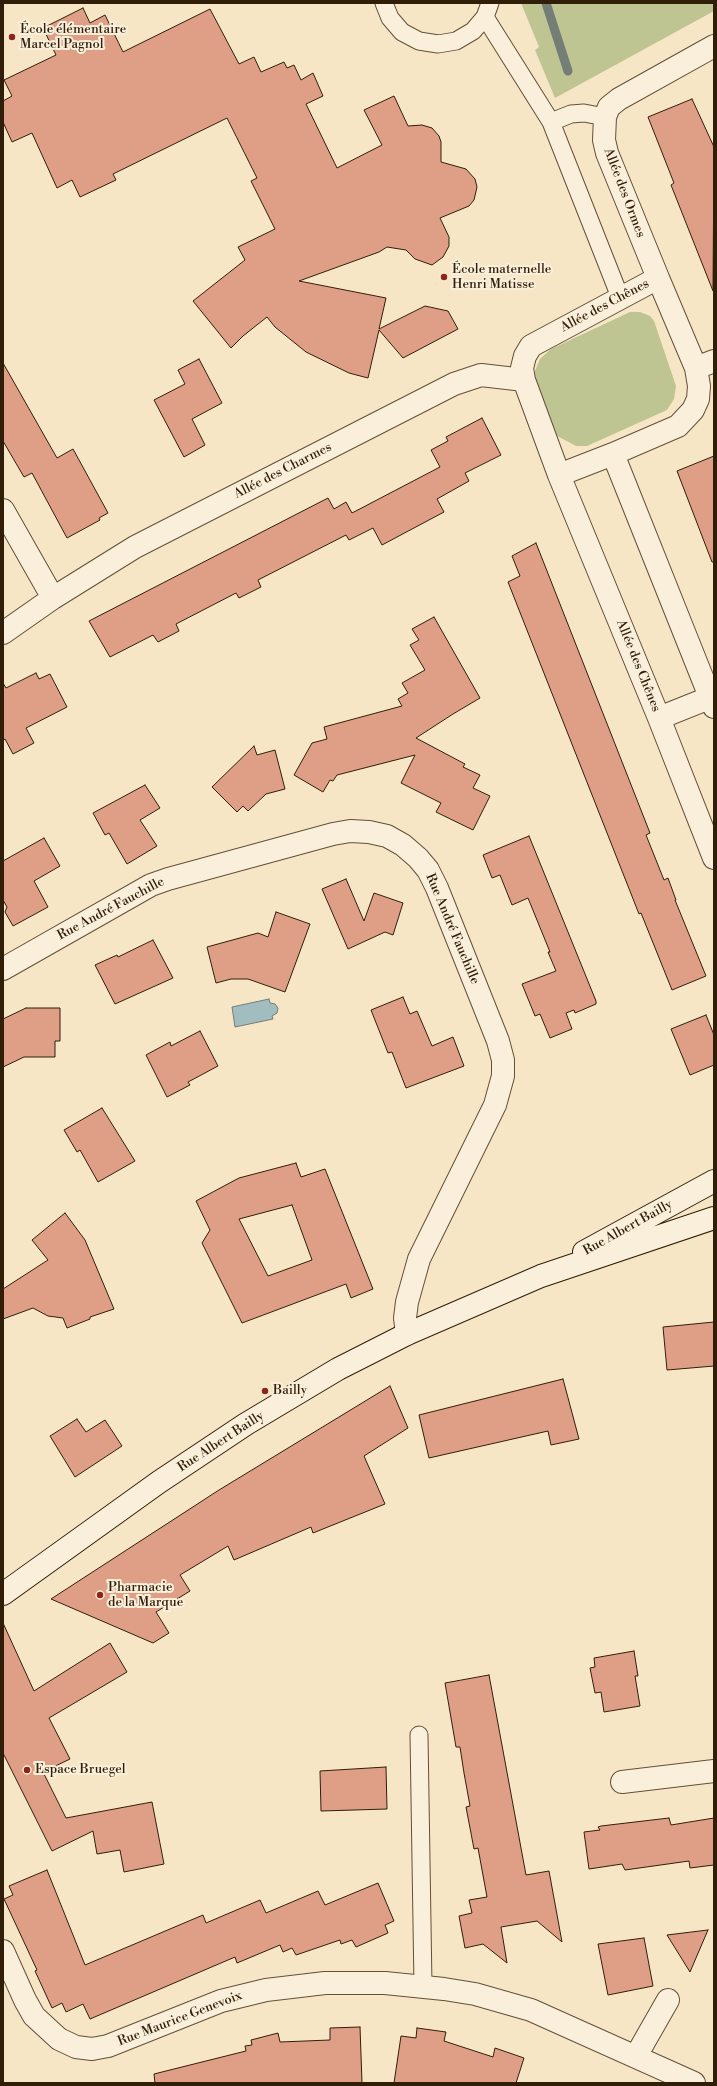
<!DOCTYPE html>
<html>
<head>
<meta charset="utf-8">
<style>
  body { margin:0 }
  #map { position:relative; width:717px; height:2086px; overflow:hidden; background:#f6e6c6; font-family:"Libre Bodoni",serif }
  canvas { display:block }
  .frame { position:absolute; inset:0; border:4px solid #311e09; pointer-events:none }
</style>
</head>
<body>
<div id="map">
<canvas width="717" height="2086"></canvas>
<div class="frame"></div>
</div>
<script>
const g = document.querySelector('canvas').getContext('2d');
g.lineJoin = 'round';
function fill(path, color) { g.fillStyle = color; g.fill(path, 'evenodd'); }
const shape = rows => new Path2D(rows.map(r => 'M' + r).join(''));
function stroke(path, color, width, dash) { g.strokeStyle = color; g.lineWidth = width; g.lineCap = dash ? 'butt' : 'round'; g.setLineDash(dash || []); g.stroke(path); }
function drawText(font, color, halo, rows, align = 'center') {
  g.font = font + ' "Libre Bodoni",serif'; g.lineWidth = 4; g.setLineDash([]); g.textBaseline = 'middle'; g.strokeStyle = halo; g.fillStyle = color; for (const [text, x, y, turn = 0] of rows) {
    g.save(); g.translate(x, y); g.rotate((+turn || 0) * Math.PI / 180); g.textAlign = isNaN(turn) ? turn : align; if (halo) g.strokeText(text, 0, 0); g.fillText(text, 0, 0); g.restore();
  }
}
fill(shape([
  [521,3,714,3,714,11,555,98,535,50,539,47],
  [630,312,640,312,650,316,654,321,676,386,674,399,667,410,587,446,576,446,559,437,554,432,535,382,535,371,540,359,551,349]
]), '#bfc493');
const water = shape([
  [269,999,270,1003,275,1004,278,1008,277,1013,272,1016,273,1019,235,1027,232,1007,269,999]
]);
fill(water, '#a1bdbf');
stroke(water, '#747d76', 1);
stroke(shape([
  [546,3,568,71]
]), '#747d76', 9);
const building = shape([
  [83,8,90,23,105,15,123,52,210,9,239,64,254,57,261,72,284,62,287,68,294,65,301,80,313,73,323,96,306,104,337,168,382,145,364,110,394,96,408,126,422,125,432,128,439,136,441,142,441,162,466,169,475,179,477,187,474,200,469,206,440,218,449,237,449,246,443,257,432,265,415,259,406,250,387,247,379,252,299,281,386,298,379,329,425,306,448,311,458,329,403,358,379,330,368,378,349,373,306,352,275,327,267,317,243,336,231,348,193,301,245,260,238,247,275,229,251,181,257,178,227,118,113,174,116,180,80,197,72,180,57,188,32,133,12,142,3,122,3,101,12,96,4,80,56,55,43,28,83,8],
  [692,99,714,147,713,291,671,185,674,183,648,117,692,99],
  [199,359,222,403,192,419,205,445,184,457,154,400,185,384,178,370,199,359],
  [3,363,57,458,73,449,108,513,99,518,100,520,67,538,32,473,24,477,3,441,3,363],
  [482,418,501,455,465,473,469,481,437,499,444,512,382,545,373,528,349,540,346,535,258,580,261,587,239,598,236,593,176,624,179,631,158,642,153,635,110,657,89,621,328,498,334,509,346,502,352,513,440,467,431,450,448,441,446,437,482,418],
  [714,456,714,562,712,562,677,471,714,456],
  [536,543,650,833,646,835,664,880,668,878,676,900,675,900,706,976,672,990,641,913,639,914,508,582,520,576,512,556,536,543],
  [434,617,480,698,453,714,416,738,465,764,463,767,480,775,473,788,490,796,473,830,436,812,441,803,401,783,415,755,337,775,333,781,330,780,323,792,294,775,312,743,327,739,324,727,402,706,398,699,408,693,402,683,425,670,410,645,419,640,412,629,434,617],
  [36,673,39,679,50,674,67,707,26,728,34,743,13,754,5,739,3,740,3,683,6,688,36,673],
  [254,746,257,755,275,750,285,789,266,794,248,811,243,806,237,812,212,787,254,746],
  [145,785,160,808,140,820,157,846,127,864,109,833,105,835,93,813,145,785],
  [529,836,596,1001,596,1004,575,1013,574,1010,566,1013,572,1029,550,1038,540,1014,535,1016,522,984,556,971,548,952,550,952,528,898,512,905,500,875,492,878,483,855,529,836],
  [44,838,60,866,34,881,48,907,13,926,5,912,7,907,3,900,3,861,44,838],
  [346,879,364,921,374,893,403,903,393,935,385,932,348,949,322,889,346,879],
  [276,912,310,924,285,992,248,979,231,979,216,983,207,947,258,933,268,937,276,912],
  [153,940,173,978,115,1004,95,965,117,955,118,957,153,940],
  [403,997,410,1014,417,1011,432,1046,453,1037,464,1066,406,1088,392,1052,388,1053,371,1010,403,997],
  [26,1008,60,1008,60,1041,55,1041,55,1057,24,1057,3,1067,3,1019,26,1008],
  [706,1015,714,1035,714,1065,690,1075,671,1029,706,1015],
  [200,1031,218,1066,188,1082,190,1085,167,1097,146,1055,170,1042,171,1046,200,1031],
  [102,1108,135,1161,98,1182,80,1150,77,1152,64,1130,102,1108],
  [296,1163,301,1177,325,1169,373,1289,351,1298,346,1284,242,1323,202,1243,210,1230,196,1201,239,1178,296,1163],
  [292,1205,312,1260,268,1276,239,1219,292,1205],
  [65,1213,85,1240,114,1309,90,1317,90,1319,67,1328,63,1318,48,1316,33,1308,3,1319,3,1289,48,1260,32,1240,65,1213],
  [714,1322,714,1366,667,1370,663,1327,714,1322],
  [563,1379,579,1439,551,1445,548,1431,429,1458,419,1415,563,1379],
  [390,1386,408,1428,364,1456,385,1504,313,1533,311,1527,234,1560,228,1546,180,1575,190,1591,156,1612,169,1633,153,1643,51,1599,219,1490,390,1386],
  [77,1419,86,1432,105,1420,122,1446,75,1477,50,1436,77,1419],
  [3,1623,34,1691,110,1643,127,1672,49,1718,70,1759,43,1772,66,1818,152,1802,164,1864,124,1872,120,1850,97,1854,93,1831,52,1851,3,1753,3,1623],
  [634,1651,638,1676,635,1676,640,1706,604,1712,601,1692,595,1693,590,1668,595,1667,594,1658,634,1651],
  [489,1675,526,1875,549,1871,562,1942,537,1921,501,1927,507,1963,483,1944,465,1948,459,1916,472,1913,469,1900,487,1897,478,1848,474,1849,466,1807,470,1806,464,1773,460,1747,456,1747,445,1683,489,1675],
  [386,1767,387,1809,321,1811,320,1771,386,1767],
  [669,1818,671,1825,714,1818,714,1865,690,1868,689,1861,625,1870,622,1864,589,1869,584,1832,600,1830,598,1827,601,1826,669,1818],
  [47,1870,85,1965,203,1915,206,1923,260,1900,266,1913,318,1891,325,1905,378,1883,394,1921,385,1925,388,1933,356,1947,352,1940,341,1944,340,1940,296,1955,292,1948,283,1952,280,1945,237,1963,235,1957,90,2019,83,2004,66,2012,62,2003,52,2008,35,1971,37,1970,4,1899,13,1895,9,1886,47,1870],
  [708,1930,690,1972,667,1935,708,1930],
  [644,1938,653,1986,608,1995,598,1944,644,1938],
  [360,2027,362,2083,155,2083,154,2074,246,2051,245,2046,252,2045,251,2040,278,2033,280,2042,330,2040,330,2028,360,2027],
  [417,2028,446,2032,444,2041,493,2057,495,2048,524,2058,516,2083,394,2083,401,2036,416,2038,417,2028]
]);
fill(building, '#de9f86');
stroke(building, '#311e09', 1);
const lane = shape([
  [384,3,390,18,402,32,419,41,438,44,456,41,473,31,485,17,490,3],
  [485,17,551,122,571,114,584,113,605,117],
  [551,122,620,297],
  [419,1735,423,1986]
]);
const street = shape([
  [658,278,607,153,604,140,605,117,609,107,619,99,714,46],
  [696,368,714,361],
  [559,475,613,454],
  [3,510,53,598,3,633],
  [53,598,135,547,454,384,481,375,524,380],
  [714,707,613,454,678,426,693,410,698,399,699,386,696,368,658,278,531,346,525,356,522,368,524,380,559,475,659,718,714,858],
  [659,718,714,696],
  [3,969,151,885,168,879,333,834,350,831,369,832,387,836,403,845,418,858,428,870,437,888,498,1041,503,1060,503,1076,495,1105,419,1259,407,1302,405,1318,407,1334],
  [622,1782,714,1771],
  [3,1951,25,2000,34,2016,59,2039,76,2047,92,2049,108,2046,221,2001,266,1990,325,1983,385,1983,444,1989,475,1994,531,2010,694,2083],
  [636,2056,668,2000]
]);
const secondary = shape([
  [584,1252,714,1181],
  [3,1594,159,1482,246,1424,338,1369,407,1334,541,1276,714,1218]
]);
stroke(lane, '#625038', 19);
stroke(street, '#625038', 24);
stroke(secondary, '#311e09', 24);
stroke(lane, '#f9efda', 17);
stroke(street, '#f9efda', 22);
stroke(secondary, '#f9efda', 22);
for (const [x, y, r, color] of [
  [12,37,4,"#8f2418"],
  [444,277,4,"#8f2418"],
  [265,1391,4,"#8f2418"],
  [100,1595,4,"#8f2418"],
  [27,1770,4,"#8f2418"]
]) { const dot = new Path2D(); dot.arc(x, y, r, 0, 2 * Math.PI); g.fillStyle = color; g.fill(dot); stroke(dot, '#f9efda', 1.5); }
drawText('13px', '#311e09', '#f9efda', [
  ["École élémentaire",20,30],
  ["Marcel Pagnol",20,45],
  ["École maternelle",452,270],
  ["Henri Matisse",452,285],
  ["Bailly",273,1391],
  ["Pharmacie",108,1588],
  ["de la Marque",108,1603],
  ["Espace Bruegel",35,1770]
], 'left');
drawText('13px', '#311e09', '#f9efda', [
  ["Allée des Ormes",624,193,69],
  ["Allée des Chênes",605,306,-28],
  ["Allée des Charmes",283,471,-27],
  ["Allée des Chênes",638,666,68],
  ["Rue André Fauchille",111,909,-28],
  ["Rue André Fauchille",452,929,67],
  ["Rue Albert Bailly",628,1228,-29],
  ["Rue Albert Bailly",221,1442,-33],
  ["Rue Maurice Genevoix",180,2019,-21]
]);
</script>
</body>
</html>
